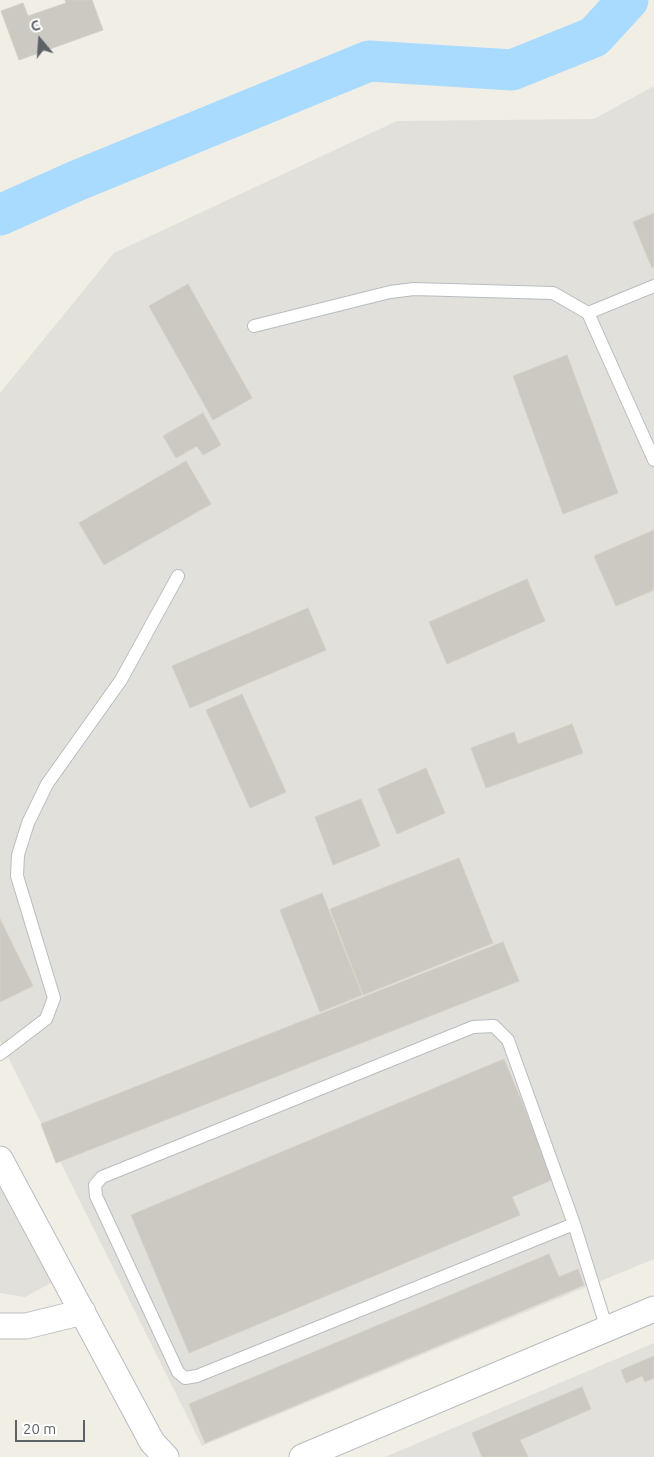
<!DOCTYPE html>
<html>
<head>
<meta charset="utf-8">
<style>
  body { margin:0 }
  #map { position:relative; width:654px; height:1457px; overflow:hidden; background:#f1eee6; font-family:Ubuntu,sans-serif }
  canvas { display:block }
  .north { position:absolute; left:15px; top:15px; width:50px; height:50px; -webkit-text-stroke:4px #fff; paint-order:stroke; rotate:342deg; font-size:14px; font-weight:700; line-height:20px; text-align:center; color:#5d6267 }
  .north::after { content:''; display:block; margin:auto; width:18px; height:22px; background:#5d6267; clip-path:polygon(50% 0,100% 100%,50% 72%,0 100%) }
  .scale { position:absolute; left:15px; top:1420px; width:70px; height:22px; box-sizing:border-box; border:2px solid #5d6267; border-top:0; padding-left:6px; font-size:15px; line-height:18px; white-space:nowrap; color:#5d6267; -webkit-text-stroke:4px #fff; paint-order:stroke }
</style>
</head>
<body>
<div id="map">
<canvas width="654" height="1457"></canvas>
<div class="north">С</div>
<div class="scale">20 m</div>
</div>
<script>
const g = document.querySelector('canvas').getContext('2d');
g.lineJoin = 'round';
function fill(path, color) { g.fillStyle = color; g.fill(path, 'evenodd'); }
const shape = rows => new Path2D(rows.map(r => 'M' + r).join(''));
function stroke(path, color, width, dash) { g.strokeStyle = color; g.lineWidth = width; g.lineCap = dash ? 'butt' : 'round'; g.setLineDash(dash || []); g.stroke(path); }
fill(shape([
  [654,86,654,1259,202,1446,0,1041,0,393,114,253,397,121,594,119],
  [0,1180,53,1282,25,1297,0,1293],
  [654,1343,654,1457,385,1457]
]), '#e2e0da');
stroke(shape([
  [0,215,76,181,369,61,512,70,594,37,628,0]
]), '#a8dbff', 41);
const building = shape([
  [65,0,92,0,103,30,19,60,1,11,23,3,28,16,66,3,65,0],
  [654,213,654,267,652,268,633,222,654,213],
  [188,284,252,398,213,420,149,306,188,284],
  [567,355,618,493,563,514,513,376,567,355],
  [203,413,221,445,203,455,197,446,176,458,163,436,203,413],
  [186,461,211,504,104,565,79,523,186,461],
  [654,530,654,590,616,606,594,556,654,530],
  [527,579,545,621,447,664,429,622,527,579],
  [308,608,326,650,190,708,172,666,308,608],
  [242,694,286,792,250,808,206,710,242,694],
  [572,724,583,753,486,788,471,748,514,732,518,744,572,724],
  [426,768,445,813,397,834,378,789,426,768],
  [361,799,380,846,333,865,315,817,361,799],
  [459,858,493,943,363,995,330,909,459,858],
  [322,893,362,995,320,1012,280,910,322,893],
  [0,919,33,986,0,1002,0,919],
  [503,942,519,981,56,1163,41,1124,503,942],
  [504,1059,554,1179,512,1197,520,1215,189,1353,131,1215,504,1059],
  [549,1254,559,1277,578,1269,584,1285,205,1443,189,1404,549,1254],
  [654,1356,654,1378,645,1382,642,1376,626,1383,621,1370,654,1356],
  [582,1387,591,1409,520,1440,528,1457,482,1457,472,1433,582,1387]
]);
fill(building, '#ccc9c3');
stroke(building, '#d6d0c4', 1);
const service = shape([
  [654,286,588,313,654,460],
  [254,326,390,292,414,289,553,293,588,313],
  [0,1054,46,1019,54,998,17,876,18,855,28,823,47,784,121,680,178,576],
  [574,1224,197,1376,185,1378,178,1372,96,1196,95,1185,102,1177,473,1027,494,1026,508,1040,574,1224,607,1329]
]);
const minor = shape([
  [0,1159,152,1442,166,1457],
  [0,1326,26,1326,83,1312],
  [302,1457,654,1309]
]);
stroke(service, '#b8bcc0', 14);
stroke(minor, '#b8bcc0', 27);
stroke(service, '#fff', 12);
stroke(minor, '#fff', 25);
</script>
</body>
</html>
